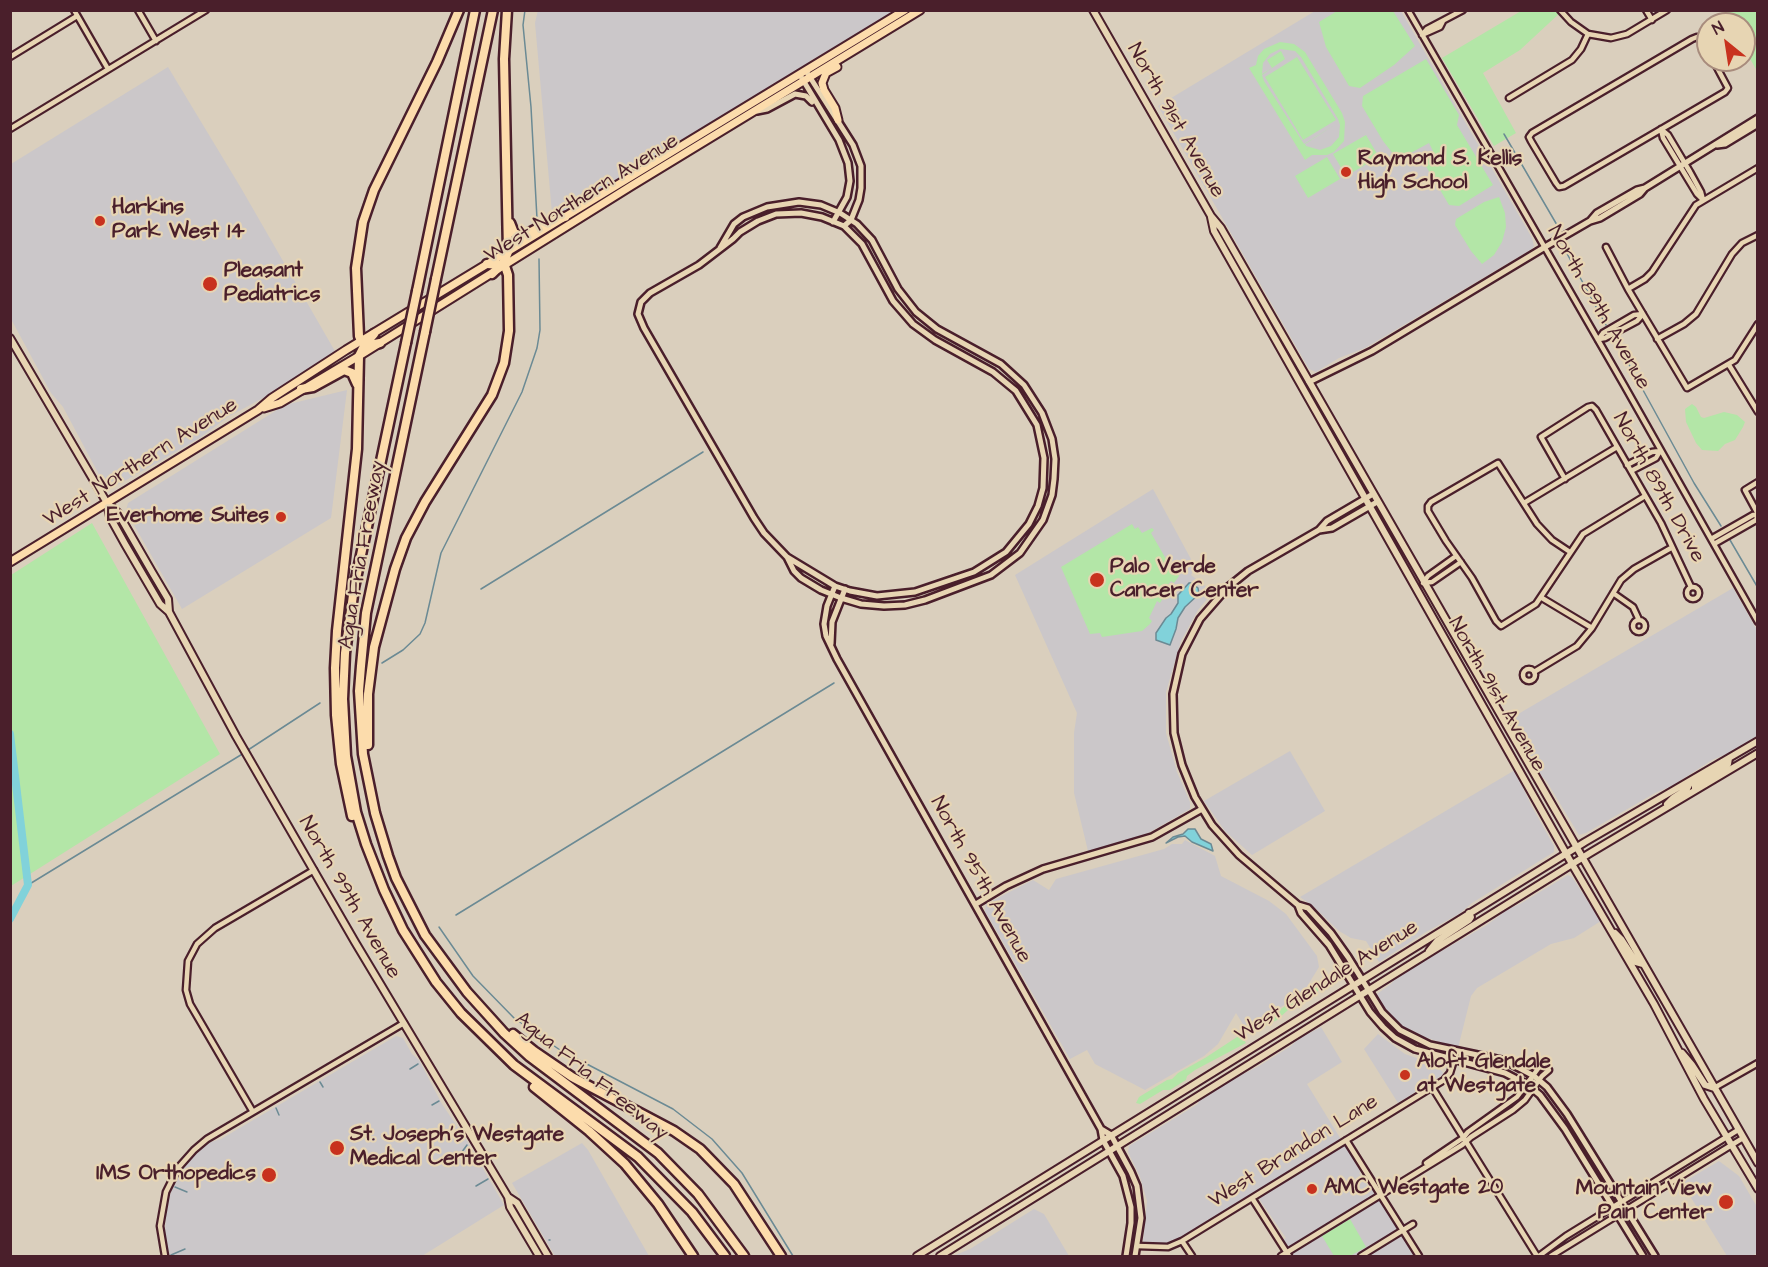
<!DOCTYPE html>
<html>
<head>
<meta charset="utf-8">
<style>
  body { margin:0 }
  #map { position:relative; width:1768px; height:1267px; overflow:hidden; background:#dacfbd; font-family:"Architects Daughter",sans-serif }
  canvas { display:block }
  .frame { position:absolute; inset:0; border:12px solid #4a1f2b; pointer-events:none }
  .north { position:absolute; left:1696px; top:12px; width:60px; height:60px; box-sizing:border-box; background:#e7d5b3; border:2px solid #a88c7d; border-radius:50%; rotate:330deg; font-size:16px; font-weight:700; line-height:24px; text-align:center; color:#4a1f2b }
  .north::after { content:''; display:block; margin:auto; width:21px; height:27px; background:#c8321e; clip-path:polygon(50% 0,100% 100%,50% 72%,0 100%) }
</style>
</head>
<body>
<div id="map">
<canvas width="1768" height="1267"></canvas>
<div class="frame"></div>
<div class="north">N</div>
</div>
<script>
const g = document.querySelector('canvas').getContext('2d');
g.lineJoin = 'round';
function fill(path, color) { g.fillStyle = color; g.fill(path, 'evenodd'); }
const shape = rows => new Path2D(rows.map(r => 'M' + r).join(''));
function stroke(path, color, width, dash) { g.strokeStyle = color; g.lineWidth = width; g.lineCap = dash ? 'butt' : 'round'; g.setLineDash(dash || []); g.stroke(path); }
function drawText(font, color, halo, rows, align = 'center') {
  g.font = font + ' "Architects Daughter",sans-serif'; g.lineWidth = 4.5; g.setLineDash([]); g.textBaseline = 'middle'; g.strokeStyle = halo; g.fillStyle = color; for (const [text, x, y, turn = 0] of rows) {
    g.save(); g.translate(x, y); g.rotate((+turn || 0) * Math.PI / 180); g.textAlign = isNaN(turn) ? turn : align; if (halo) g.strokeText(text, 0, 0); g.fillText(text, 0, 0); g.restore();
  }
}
fill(shape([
  [538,10,898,11,810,61,792,76,686,137,668,151,582,203,554,217,552,213,535,23],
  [1315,11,1401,11,1532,238,1534,246,1532,249,1365,348,1339,358,1316,372,1309,369,1158,106],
  [168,67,241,188,336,353,274,392,228,417,201,437,160,461,112,488,104,484,63,407,51,393,11,319,11,164],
  [347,390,331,518,182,609,126,511,128,503,285,405],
  [1153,489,1192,561,1195,568,1191,575,1213,592,1198,610,1181,641,1166,692,1166,733,1177,772,1190,802,1190,809,1138,839,1088,851,1074,793,1074,733,1077,713,1015,575],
  [1733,588,1757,630,1757,736,1727,754,1712,760,1672,786,1655,793,1586,833,1579,835,1547,782,1539,773,1520,735,1508,720],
  [1290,751,1325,811,1252,855,1225,831,1204,801],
  [1515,770,1531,805,1554,846,1554,852,1472,903,1459,914,1426,932,1379,962,1366,941,1351,938,1339,931,1314,907,1300,897],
  [1185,840,1215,856,1221,876,1269,901,1286,914,1317,956,1319,967,1303,993,1246,1029,1236,1013,1218,1044,1204,1056,1145,1090,1095,1064,1087,1050,1070,1059,985,911,986,904,1033,880,1049,890,1056,879,1164,849,1172,844,1182,844],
  [1568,875,1572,877,1601,921,1574,938,1551,944,1477,988,1471,996,1458,1048,1415,1034,1398,1023,1382,1005,1377,994,1391,984,1398,976,1487,925,1508,909,1520,904],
  [1321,1027,1342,1062,1307,1084,1361,1172,1359,1173,1369,1189,1372,1188,1375,1192,1415,1256,1292,1256,1282,1240,1286,1238,1255,1193,1176,1242,1163,1245,1143,1242,1147,1201,1140,1177,1128,1152,1129,1146,1198,1104,1199,1100,1231,1080,1259,1066,1291,1046,1298,1039],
  [1378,1034,1405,1054,1437,1065,1443,1073,1442,1075,1398,1103,1364,1049],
  [396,1036,403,1038,412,1054,419,1060,442,1104,467,1141,504,1205,422,1256,169,1256,165,1234,166,1209,173,1185,190,1159,208,1143,221,1139],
  [582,1143,588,1150,649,1256,555,1256,512,1183],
  [1719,1161,1739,1176,1757,1207,1757,1253,1752,1256,1727,1256,1682,1183],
  [1034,1209,1044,1214,1069,1256,953,1256,970,1249]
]), '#cbc7c9');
fill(shape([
  [1337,11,1393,11,1415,46,1394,65,1360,88,1349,86,1326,47,1319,22],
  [1521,11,1562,11,1520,50,1483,73,1516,133,1494,146,1442,58],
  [1723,11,1757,11,1757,71,1744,48,1744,24,1731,24],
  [1280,42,1294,44,1305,52,1342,113,1345,122,1344,141,1334,152,1327,155,1312,155,1305,160,1249,68,1256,65,1258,56,1264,49],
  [1280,49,1295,51,1301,57,1338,119,1340,125,1339,137,1331,146,1320,150,1306,146,1305,144,1333,126,1304,144,1264,81,1262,75,1285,59,1281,51,1267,60,1272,68,1262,74,1263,63,1270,54],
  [1297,57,1336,120,1303,140,1265,77],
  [1426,59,1459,115,1457,125,1493,185,1459,206,1449,205,1421,158,1433,151,1429,143,1398,160,1383,141,1362,106,1363,96],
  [1366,135,1379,157,1346,176,1333,154],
  [1327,157,1340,179,1308,198,1295,176],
  [1499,197,1505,213,1506,227,1502,242,1494,255,1482,264,1471,251,1455,225,1456,219,1484,202],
  [1692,404,1696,407,1701,417,1704,418,1724,412,1737,415,1745,422,1743,427,1735,440,1725,444,1718,451,1702,450,1696,443,1686,422,1685,409],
  [92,523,220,754,11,886,11,575],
  [1132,524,1135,529,1138,527,1142,533,1152,528,1154,530,1151,533,1173,571,1176,570,1179,576,1174,583,1171,581,1165,588,1162,593,1165,595,1160,603,1157,601,1149,618,1152,621,1150,624,1142,631,1102,637,1100,633,1090,634,1061,567],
  [1318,983,1321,986,1317,992,1288,1010,1277,1020,1264,1026,1259,1023,1307,992],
  [1237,1037,1242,1037,1246,1043,1195,1070,1187,1076,1186,1080,1170,1090,1163,1090,1140,1104,1136,1103,1139,1097,1167,1080,1172,1079,1178,1073,1205,1058],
  [1350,1219,1366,1247,1350,1256,1334,1256,1322,1236]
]), '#b3e6a7');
const water = shape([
  [1189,583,1192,583,1198,588,1199,594,1185,607,1178,618,1176,629,1170,645,1156,640,1156,633,1166,618,1171,614,1178,603,1178,595,1189,583],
  [1188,829,1195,829,1201,839,1211,844,1213,851,1192,842,1185,836,1178,837,1166,843,1173,837,1183,834,1188,829]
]);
fill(water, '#81d2da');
stroke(water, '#6b8a94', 1.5);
stroke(shape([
  [525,10,523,25,531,107,537,219],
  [1504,134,1557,225],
  [1565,250,1606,325],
  [1615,339,1694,483,1721,526],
  [1730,540,1758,588],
  [481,589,703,452],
  [382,663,403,650,420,634,425,623,441,553,522,392,537,348,540,330,539,259],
  [248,750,320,703],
  [28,885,244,753],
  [456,915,834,683],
  [439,927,473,976,514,1018,560,1050,673,1109,712,1139,742,1173,793,1256],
  [410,1069,418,1064],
  [320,1082,323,1087],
  [432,1105,439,1101],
  [276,1108,279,1115],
  [459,1156,467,1145],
  [476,1186,488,1179],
  [175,1187,187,1192],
  [549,1240,550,1240],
  [171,1255,185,1249]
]), '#6b8a94', 1.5);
stroke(shape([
  [10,734,28,885,10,919]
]), '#81d2da', 8);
const minor = shape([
  [74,10,108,69],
  [138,10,156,41],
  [1408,10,1624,385,1758,622],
  [1560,10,1571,22,1588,34,1611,38,1627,34,1667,10],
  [1646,10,1652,20],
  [1422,35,1427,29,1463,10],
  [1422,35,1440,27,1443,21],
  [1708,50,1702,40,1697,37,1692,39,1532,133,1529,137,1531,141,1556,183,1559,187,1564,186,1725,92,1728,88,1713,60],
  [10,57,77,16],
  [1509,98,1572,60,1581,49,1588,34],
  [10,129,206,10],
  [1661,129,1663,138,1697,194,1703,200],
  [1662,130,1668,135,1690,172,1701,192,1703,200],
  [1606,247,1628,289,1687,388,1735,360,1758,324],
  [1628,289,1645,279,1652,272,1696,205,1758,168],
  [1599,339,1605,338,1637,321,1643,314],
  [1657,339,1684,324,1696,314,1732,254,1742,243,1758,235],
  [1598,340,1603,333,1634,315,1643,314],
  [1729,365,1758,412],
  [1627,465,1652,452,1660,451],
  [1631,471,1656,458,1660,451],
  [1565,479,1541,437,1588,407,1592,406,1596,410,1661,523,1691,587],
  [1758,482,1745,490,1758,514],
  [1524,503,1617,447],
  [1711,539,1753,515,1758,515],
  [1714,544,1756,520,1758,516],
  [1570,552,1552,540,1537,524,1498,463,1431,502,1428,506,1428,511,1446,541,1472,578,1496,621,1501,626,1536,604,1583,534,1645,496],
  [1423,583,1432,582,1461,562],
  [1423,583,1428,576,1456,556],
  '1687 593a6 6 0 1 1 12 0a6 6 0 1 1-12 0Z',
  [1613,593,1633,607,1639,620],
  [1542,598,1592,628],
  '1633 626a6 6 0 1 1 12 0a6 6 0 1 1-12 0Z',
  '1523 675a6 6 0 1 1 12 0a6 6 0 1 1-12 0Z',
  [1534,672,1577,646,1592,628,1621,580,1634,569,1671,548],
  [1432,1087,1537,1256],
  [1714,1088,1758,1063],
  [253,1112,190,1004,186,990,188,961,197,944,215,928,314,870],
  [1346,1140,1419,1256],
  [1426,1163,1463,1138,1468,1132,1517,1097,1543,1062],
  [1252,1198,1289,1256],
  [1182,1241,1192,1256],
  [1137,1246,1168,1247,1182,1241,1444,1080,1450,1073,1454,1060],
  [165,1256,160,1226,166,1192,178,1168,194,1150,207,1139,404,1023],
  [1281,1256,1462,1145,1471,1137,1513,1110,1525,1100,1542,1076,1549,1070],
  [1361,1256,1413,1224],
  [1539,1256,1566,1236,1738,1130],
  [1551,1256,1743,1138]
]);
const tertiary = shape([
  [806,71,853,145,861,166,861,188,859,200,851,220,844,226],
  [800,75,839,140,848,163,850,181,847,197,833,222],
  [757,111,767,109,795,94,806,96,812,102],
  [1717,145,1725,144,1758,124],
  [1591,220,1597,213,1637,190,1645,188,1758,118],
  [720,248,734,224,743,217,767,207,799,202,821,205,840,213,857,224,872,240,898,289,916,312,937,329,1001,364,1024,385,1042,413,1052,439,1055,459,1054,479,1052,495,1043,520,1020,553,991,575,925,600,905,605,884,606,861,604,841,598,821,590,801,578,794,571,787,557,764,533,754,518,644,328,638,314,641,302,650,293,699,265,733,239,740,232,758,221,776,214,801,213,822,217,844,226,862,244,893,301,913,324,935,340,993,372,1016,391,1037,425,1044,458,1043,488,1038,506,1029,524,1006,552,974,572,915,592,877,596,850,591,835,586,787,557],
  [1309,382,1372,351,1545,247,1590,221,1600,218,1640,194,1645,188],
  [1377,502,1332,528,1319,530,1248,571,1227,588,1200,619,1182,654,1173,694,1174,733,1182,765,1195,797,1212,825,1239,855,1298,905,1301,913,1329,945,1370,1012,1383,1027,1395,1038,1415,1049,1505,1073,1528,1085,1540,1095,1565,1129,1643,1256],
  [1319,530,1327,521,1373,494],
  [835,586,827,606,824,624,826,636,837,659,1101,1129,1103,1140,1123,1176,1131,1207,1131,1223,1126,1256],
  [831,644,832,622,845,589],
  [976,904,1006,886,1043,869,1152,837,1202,809],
  [1298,905,1308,908,1331,933,1348,957,1382,1012,1400,1030,1430,1045,1506,1061,1534,1076,1547,1087,1567,1114,1655,1256],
  [1101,1129,1111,1135,1131,1172,1137,1186,1141,1218,1135,1256]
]);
const secondary = shape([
  [1093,10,1211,216,1221,228,1758,1163],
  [1211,217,1214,231,1572,864,1654,1004,1704,1099,1758,1189],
  [10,338,100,491,107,503,118,513,152,572,168,599,169,612],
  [107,503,110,517,125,544,160,604,169,612,236,736,355,942,508,1197,510,1207,539,1256],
  [1695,790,1695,784,1728,764,1729,758],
  [1667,804,1673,798,1687,789,1691,781],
  [1615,933,1621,939,1636,962,1643,964],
  [1429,951,1437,941,1469,920,1471,917,1469,913],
  [1682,1053,1692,1065,1705,1085,1714,1088],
  [508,1197,517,1203,548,1256],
  [917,1256,1585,842,1758,741],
  [940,1256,1590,853,1758,753]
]);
const primary = shape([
  [837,67,826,73,822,83,824,90,835,108,838,120],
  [264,408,280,403,359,356,631,186,920,10],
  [10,562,258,410,272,398,346,350,905,10]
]);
const motorway = shape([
  [510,223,514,233,523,236,554,220,565,217],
  [492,274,504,262,508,252,504,59,507,10],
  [436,279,493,10],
  [417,291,475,10],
  [425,332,366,613,361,666,359,691,363,754,375,813,388,856,396,878,425,935,467,992,504,1033,529,1056,658,1153,698,1194,744,1256],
  [380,343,369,345,361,341,359,336,356,268,363,222,374,190,437,62,459,10],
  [406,343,354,588,345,653,343,699,346,756,356,812,366,844,384,890,403,930,436,982,461,1013,514,1065,638,1157,692,1212,725,1256],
  [301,389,313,387,344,370,352,373,357,384],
  [368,745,368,694,374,647,395,569,406,538,425,502,492,395,504,363,509,331,508,275,505,266,502,265,487,264],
  [352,816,341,764,336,715,335,668,337,631,357,449,359,356,365,344,374,334],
  [513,1034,534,1051,572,1077,674,1131,700,1149,734,1184,781,1256],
  [534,1087,589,1131,625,1164,658,1204,693,1256]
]);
stroke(minor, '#4a1f2b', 9);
stroke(tertiary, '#4a1f2b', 10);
stroke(secondary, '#4a1f2b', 10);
stroke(primary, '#4a1f2b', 11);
stroke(motorway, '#4a1f2b', 13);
stroke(minor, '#e7d5b3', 4.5);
stroke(tertiary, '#e7d5b3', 5);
stroke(secondary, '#e7d5b3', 6);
stroke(primary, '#fcdcac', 7);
stroke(motorway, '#fcdcac', 8);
const motorwayBridge = shape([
  [425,332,436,279],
  [406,343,417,291]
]);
stroke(motorwayBridge, '#4a1f2b', 13, []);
stroke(motorwayBridge, '#fcdcac', 8);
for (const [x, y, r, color] of [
  [1346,172,6,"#c8321e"],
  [100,221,6,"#c8321e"],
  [210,284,8,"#c8321e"],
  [281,517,6,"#c8321e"],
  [1097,580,8,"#c8321e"],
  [1405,1075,6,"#c8321e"],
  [337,1148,8,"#c8321e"],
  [269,1175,8,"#c8321e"],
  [1312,1189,6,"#c8321e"],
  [1726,1202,8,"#c8321e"]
]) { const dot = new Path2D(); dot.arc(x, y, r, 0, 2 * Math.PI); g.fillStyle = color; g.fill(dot); stroke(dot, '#e7d5b3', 2); }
drawText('21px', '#4a1f2b', '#e7d5b3', [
  ["North 91st Avenue",1175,121,60],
  ["West Northern Avenue",582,199,-32],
  ["North 89th Avenue",1598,308,60],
  ["West Northern Avenue",141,463,-32],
  ["North 89th Drive",1658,488,61],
  ["Agua Fria Freeway",363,555,-80],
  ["North 91st Avenue",1496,695,60],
  ["North 95th Avenue",980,880,61],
  ["North 99th Avenue",349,898,60],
  ["West Glendale Avenue",1327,982,-32],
  ["Agua Fria Freeway",591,1077,39],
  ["West Brandon Lane",1294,1152,-32]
]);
drawText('bold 21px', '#4a1f2b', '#e7d5b3', [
  ["Raymond S. Kellis",1358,160],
  ["High School",1358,184],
  ["Harkins",112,209],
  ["Park West 14",112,233],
  ["Pleasant",224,272],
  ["Pediatrics",224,296],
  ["Everhome Suites",269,517,"right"],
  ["Palo Verde",1110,568],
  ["Cancer Center",1110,592],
  ["Aloft Glendale",1417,1063],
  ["at Westgate",1417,1087],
  ["St. Joseph's Westgate",350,1136],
  ["Medical Center",350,1160],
  ["IMS Orthopedics",256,1175,"right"],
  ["AMC Westgate 20",1324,1189],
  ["Mountain View",1712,1190,"right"],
  ["Pain Center",1712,1214,"right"]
], 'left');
</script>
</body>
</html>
